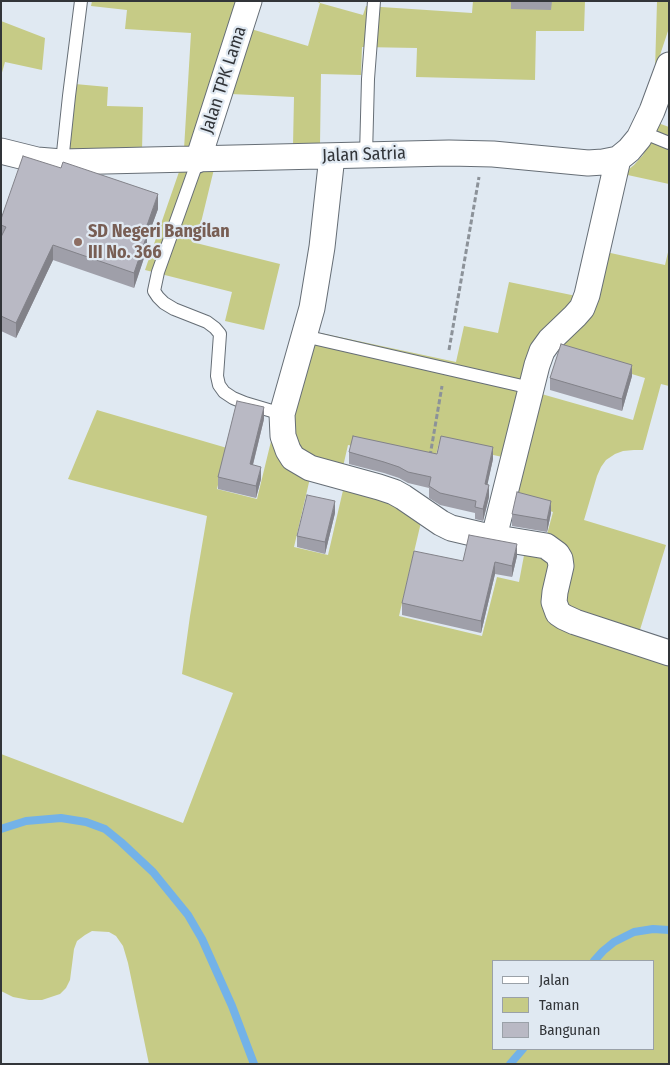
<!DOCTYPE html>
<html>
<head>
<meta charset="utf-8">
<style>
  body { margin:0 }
  #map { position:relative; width:670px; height:1065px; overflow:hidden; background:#e0e9f2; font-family:"Fira Sans Condensed",sans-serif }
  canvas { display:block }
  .frame { position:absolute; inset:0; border:2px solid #323539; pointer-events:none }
  .legend { position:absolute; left:492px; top:960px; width:162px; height:90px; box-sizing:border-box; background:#e0e9f2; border:1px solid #9aa1a8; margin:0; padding:6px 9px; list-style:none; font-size:15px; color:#323539 }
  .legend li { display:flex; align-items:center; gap:10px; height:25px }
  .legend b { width:25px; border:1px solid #9aa1a8 }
</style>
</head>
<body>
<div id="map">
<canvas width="670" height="1065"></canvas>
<div class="frame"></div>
<ul class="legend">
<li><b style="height:6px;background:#fff"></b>Jalan</li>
<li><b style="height:14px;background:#c6cb86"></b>Taman</li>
<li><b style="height:14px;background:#b9b9c4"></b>Bangunan</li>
</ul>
</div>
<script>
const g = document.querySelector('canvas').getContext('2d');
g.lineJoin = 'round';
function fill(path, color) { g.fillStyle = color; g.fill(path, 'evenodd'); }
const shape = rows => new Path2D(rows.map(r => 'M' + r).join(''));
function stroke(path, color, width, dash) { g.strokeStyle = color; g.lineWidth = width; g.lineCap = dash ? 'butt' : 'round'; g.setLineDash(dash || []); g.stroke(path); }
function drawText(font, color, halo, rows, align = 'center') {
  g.font = font + ' "Fira Sans Condensed",sans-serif'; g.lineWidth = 4.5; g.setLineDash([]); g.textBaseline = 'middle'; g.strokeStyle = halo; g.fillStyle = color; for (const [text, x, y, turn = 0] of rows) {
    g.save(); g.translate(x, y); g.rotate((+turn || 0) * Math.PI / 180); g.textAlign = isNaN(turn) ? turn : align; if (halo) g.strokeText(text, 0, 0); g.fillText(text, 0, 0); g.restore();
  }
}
fill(shape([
  [92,1,239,1,192,148,184,149,191,33,125,29,127,10,91,6],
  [315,1,320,1,320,3,363,15,366,6,472,13,473,1,585,1,584,31,536,31,535,80,416,77,417,48,362,47,361,75,321,74,320,145,293,146,294,97,231,94,251,29,308,46,320,3],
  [636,1,669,1,669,28,655,70,657,2],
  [1,21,45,38,42,70,5,62,1,76],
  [64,83,108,87,107,106,143,107,142,151,58,153],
  [658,123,669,127,669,184,623,174,634,165,643,155],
  [180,169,214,169,196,243,280,264,264,330,225,321,232,292,145,270],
  [669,248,669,386,661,384,643,450,634,450,623,451,615,454,606,460,601,467,597,476,584,520,666,545,639,633,573,609,568,605,546,538,553,512,512,499,538,393,633,420,645,378,552,350,606,252,665,265],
  [509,282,581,297,573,312,507,458,439,443,434,463,348,445,342,471,320,465,297,446,292,420,316,332,456,362,464,326,498,333],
  [97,410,227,448,217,489,257,499,273,433,310,478,294,547,328,555,344,486,379,494,422,518,399,616,482,636,497,577,519,582,525,550,551,557,545,604,669,662,669,1064,149,1064,128,963,123,946,116,936,109,932,92,931,85,935,77,941,74,949,70,980,66,988,60,994,42,1000,29,1000,13,997,1,991,1,754,183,823,233,693,182,674,190,616,207,516,68,479],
  [494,961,654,961,654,1049,494,1049]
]), '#c6cb86');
stroke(shape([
  [1,829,26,821,61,818,86,822,105,829,121,842,153,872,188,915,202,939,232,1006,254,1064],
  [594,961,603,951,614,942,634,932,653,929,669,930],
  [510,1064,523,1049]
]), '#73b2e8', 8);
const service = shape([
  [642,132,669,143],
  [366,155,368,79,374,1],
  [198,160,158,272,154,291,158,297,164,303,174,309,207,322,215,328,220,334,217,376,219,385,224,392,233,398,245,403,282,414],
  [62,162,69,96,81,1],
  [304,336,531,388]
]);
const minor = shape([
  [1,151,37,160,62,162,449,153,493,154,588,163,603,162,618,159,629,150,639,138,652,111,669,65],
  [332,156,322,247,312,308,282,414,283,436,288,450,293,458,310,468,379,487,394,492,403,497,441,523,451,528,485,536,546,546,557,554,560,559,561,566,555,592,554,602,558,613,564,617,575,622,669,653],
  [198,160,249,1],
  [494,537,537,365,542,351,550,340,575,316,582,308,587,295,618,159]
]);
stroke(service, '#666e76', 14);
stroke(minor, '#666e76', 27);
stroke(shape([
  [449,350,479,177],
  [430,456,442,386]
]), '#8c9299', 3, [5, 2.5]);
stroke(service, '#fff', 12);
stroke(minor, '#fff', 25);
fill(shape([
  [511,1,552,1,551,10,511,9],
  [158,209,147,239,147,249,134,288,53,260,16,338,1,331,1,219],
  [632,376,622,411,550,390,550,378],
  [264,419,253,465,261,479,256,498,218,489,218,477],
  [349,452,437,454,493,459,487,485,489,497,483,521,475,519,475,513,440,505,429,498,429,488,408,483,399,478,384,473,349,464],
  [335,513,325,554,297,547,297,536],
  [551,513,547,532,512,526,512,514],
  [517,556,512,577,495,574,481,633,402,615,402,603,463,561]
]), '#9f9fa9');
fill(shape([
  [158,194,158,209,147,239,147,249,134,288,134,273,144,234],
  [53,245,53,260,16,338,16,323],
  [632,365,632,376,622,411,622,399],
  [264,407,264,419,250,476,250,464],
  [493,447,493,459,485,496,485,484],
  [261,467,261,479,256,498,256,486],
  [489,485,489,497,483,521,483,509],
  [335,501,335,513,325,554,325,542],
  [551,501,551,513,547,532,547,520],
  [517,544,517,556,512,577,512,566],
  [495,562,495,574,481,633,481,621]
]), '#828289');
const building = shape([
  [23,156,61,168,63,162,158,194,144,234,147,235,134,273,53,245,16,323,1,316,1,237,6,227,1,225,1,219,23,156],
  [561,344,632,365,622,399,550,378,561,344],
  [237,401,264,407,250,464,261,467,256,486,218,477,237,401],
  [353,436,437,454,441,436,493,447,485,484,489,485,483,509,475,507,476,501,440,493,429,486,431,477,408,472,399,467,384,462,349,452,353,436],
  [517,492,551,501,547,520,512,514,517,492],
  [307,495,335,501,325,542,297,536,307,495],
  [469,535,517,544,512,566,495,562,481,621,402,603,414,551,463,561,469,535]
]);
fill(building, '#b9b9c4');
stroke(building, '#828289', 1);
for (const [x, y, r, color] of [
  [78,242,5,"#8d6e63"]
]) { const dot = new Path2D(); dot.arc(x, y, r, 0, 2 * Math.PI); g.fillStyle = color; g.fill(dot); stroke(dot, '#e0e9f2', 2); }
drawText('18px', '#323539', '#e0e9f2', [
  ["Jalan TPK Lama",224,80,-72],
  ["Jalan Satria",364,155,-2]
]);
drawText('bold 18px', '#785e54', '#e0e9f2', [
  ["SD Negeri Bangilan",88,232],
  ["III No. 366",88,253]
], 'left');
</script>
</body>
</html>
